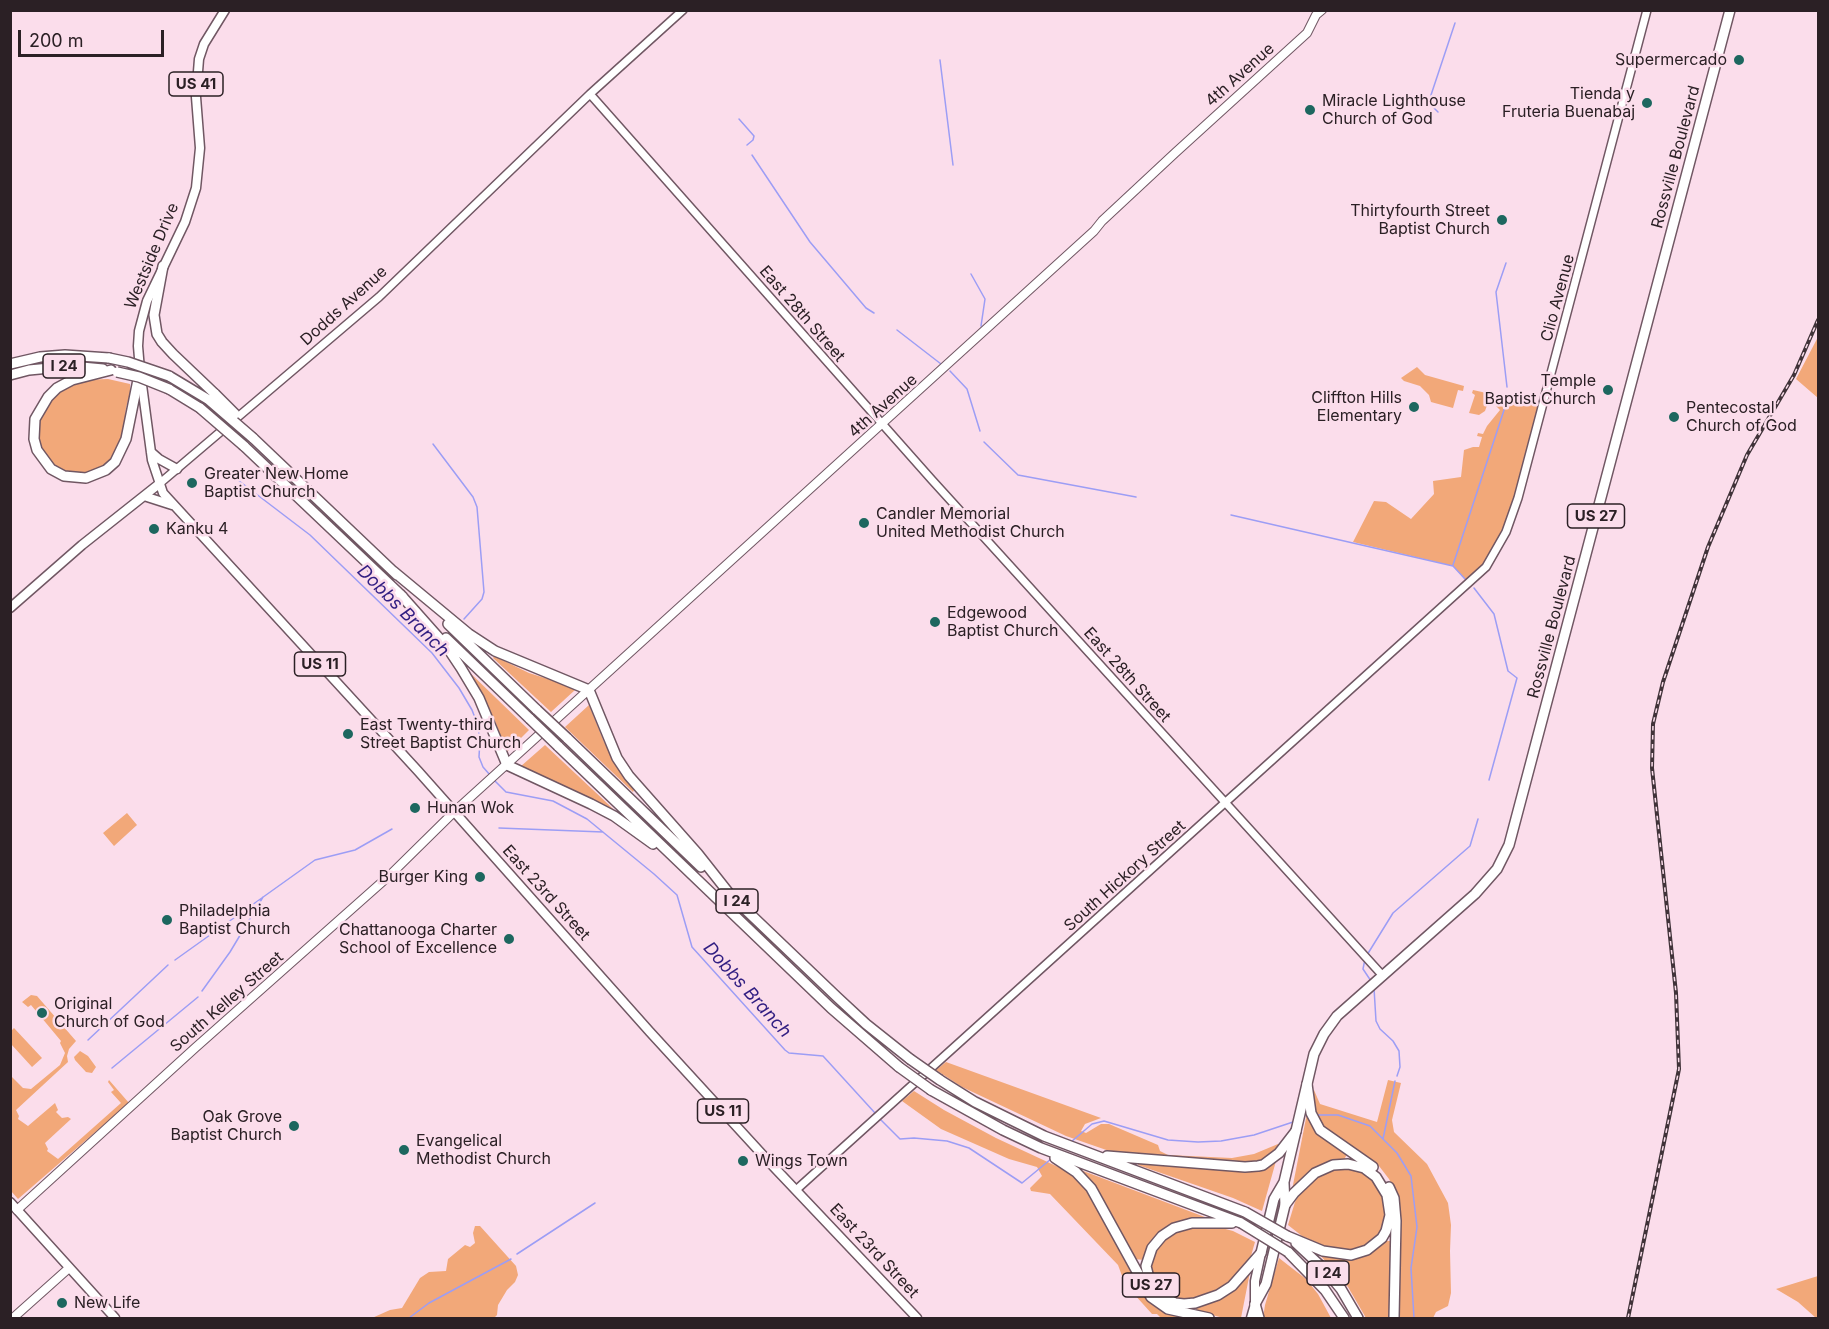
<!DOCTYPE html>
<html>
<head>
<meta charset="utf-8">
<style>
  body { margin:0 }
  #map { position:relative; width:1829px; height:1329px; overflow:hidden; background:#fbddeb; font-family:Inter,sans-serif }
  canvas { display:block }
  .frame { position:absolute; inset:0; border:12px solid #2b2025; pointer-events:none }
  .scale { position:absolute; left:18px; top:30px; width:146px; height:27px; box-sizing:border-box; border:3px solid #2b2025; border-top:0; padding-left:8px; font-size:18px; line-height:21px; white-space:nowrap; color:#2b2025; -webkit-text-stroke:4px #fbddeb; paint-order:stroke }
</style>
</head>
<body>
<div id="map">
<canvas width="1829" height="1329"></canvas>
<div class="frame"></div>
<div class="scale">200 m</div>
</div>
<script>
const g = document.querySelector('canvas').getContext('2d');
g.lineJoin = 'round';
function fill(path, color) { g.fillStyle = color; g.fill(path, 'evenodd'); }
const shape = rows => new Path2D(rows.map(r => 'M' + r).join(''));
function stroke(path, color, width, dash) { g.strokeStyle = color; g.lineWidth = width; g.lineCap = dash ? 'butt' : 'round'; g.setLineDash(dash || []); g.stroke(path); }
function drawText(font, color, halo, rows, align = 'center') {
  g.font = font + ' Inter,sans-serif'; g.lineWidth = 5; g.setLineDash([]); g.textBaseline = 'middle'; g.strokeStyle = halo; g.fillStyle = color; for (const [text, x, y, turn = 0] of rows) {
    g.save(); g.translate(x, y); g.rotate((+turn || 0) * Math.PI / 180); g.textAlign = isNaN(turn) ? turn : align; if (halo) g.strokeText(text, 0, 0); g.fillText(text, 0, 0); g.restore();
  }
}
fill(shape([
  [1818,337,1818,398,1796,379],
  [1417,367,1425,375,1464,386,1463,391,1458,390,1453,408,1431,402,1429,395,1420,386,1404,381,1401,378],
  [108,379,130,384,130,400,128,400,126,408,123,435,116,454,102,468,92,473,79,474,66,472,53,464,42,451,37,432,40,416,46,405,61,390,84,380],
  [1473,390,1491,394,1485,411,1479,415,1469,413,1475,395,1472,393],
  [1499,396,1536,405,1538,408,1514,505,1501,536,1487,561,1474,576,1467,582,1453,566,1353,542,1374,501,1386,502,1411,519,1434,494,1433,481,1461,477,1464,450,1473,447,1479,447,1482,437,1477,436,1478,433,1483,434,1487,426,1500,410,1496,406],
  [494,656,529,673,570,686,575,690,551,712,493,658],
  [464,667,529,730,507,752,495,721],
  [589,705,604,742,615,761,634,790,633,792,565,727],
  [545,745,608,804,624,820,520,767],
  [127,813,137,825,114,846,103,833],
  [31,995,37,996,76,1041,69,1049,67,1056,68,1062,16,1110,19,1116,18,1119,28,1126,55,1103,58,1110,56,1112,62,1118,68,1117,71,1119,45,1143,48,1149,47,1151,58,1159,121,1103,111,1092,114,1090,108,1082,109,1080,129,1103,18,1199,11,1191,10,1075,23,1088,31,1089,60,1065,65,1053,60,1043,61,1041,31,1005,28,1007,22,1002],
  [14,1028,42,1058,32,1067,11,1044,11,1031],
  [80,1051,88,1056,96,1067,92,1073,86,1072,75,1060,74,1057],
  [946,1062,1101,1118,1085,1124,1081,1131,1086,1133,1101,1124,1109,1124,1158,1145,1160,1151,1168,1155,1232,1158,1254,1154,1278,1144,1282,1147,1265,1161,1243,1164,1115,1153,1066,1136,962,1087,936,1070],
  [1388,1080,1401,1083,1392,1120,1394,1132,1427,1164,1448,1203,1451,1225,1450,1251,1451,1293,1448,1306,1436,1312,1433,1318,1396,1318,1396,1193,1389,1179,1379,1166,1322,1126,1318,1121,1312,1103,1314,1090,1320,1104,1377,1122],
  [914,1091,944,1110,996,1138,1069,1172,1082,1184,1095,1205,1127,1265,1150,1302,1169,1313,1194,1318,1161,1318,1157,1314,1152,1314,1125,1284,1118,1265,1050,1194,1031,1191,1030,1188,1042,1176,1037,1167,1009,1159,941,1129,902,1101],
  [1308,1108,1311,1118,1348,1152,1344,1160,1292,1190],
  [1139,1161,1260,1170,1276,1161,1262,1211,1233,1198,1138,1165],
  [1334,1167,1361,1169,1371,1176,1384,1196,1386,1220,1383,1230,1377,1240,1366,1247,1351,1251,1336,1251,1302,1236,1288,1225,1295,1202,1302,1189,1311,1180],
  [1078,1169,1210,1219,1177,1224,1145,1260,1133,1259],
  [475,1226,480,1226,516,1266,518,1275,515,1282,507,1290,498,1305,497,1315,494,1318,372,1318,390,1310,402,1308,420,1278,429,1272,446,1271,448,1259,465,1245,470,1247,475,1243,473,1233],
  [1194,1226,1218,1227,1233,1231,1255,1242,1251,1256,1240,1273,1227,1285,1209,1296,1195,1300,1178,1299,1163,1293,1153,1280,1150,1266,1155,1251,1165,1238,1177,1230],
  [1383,1241,1390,1241,1392,1244,1390,1318,1366,1318,1348,1287,1319,1254,1320,1252,1332,1257],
  [1279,1258,1306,1279,1318,1294,1331,1318,1263,1318,1265,1305],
  [1251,1267,1241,1318,1224,1318,1196,1311,1197,1306],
  [1818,1276,1818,1318,1816,1318,1798,1302,1776,1289]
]), '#f2a879');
stroke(shape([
  [940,60,953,165],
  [1438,112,1434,108,1430,98,1455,23],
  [739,119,754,136,753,140,747,145],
  [752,155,810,242,866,308,874,313],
  [1506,263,1496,292,1507,387],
  [971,274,985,299,981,326],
  [897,330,941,364],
  [950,371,967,389,980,431],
  [984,442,1018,475,1136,497],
  [433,444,473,497,477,507,484,592,482,599,464,619],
  [230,474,310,535,432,653,459,688,472,710,477,723,480,739,479,757,483,767,490,775],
  [1231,515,1453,566,1465,579],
  [1453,565,1508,398],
  [1474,588,1494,614,1508,671,1517,678,1489,780],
  [493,779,506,792,553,801,587,819,654,874,677,895,692,947,785,1050,789,1053,823,1056,875,1113],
  [499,828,603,832],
  [1367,955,1393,913,1470,846,1478,819],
  [1365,959,1363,969,1371,981],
  [175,960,315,860,355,850,392,829],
  [1374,988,1376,1021,1380,1029,1393,1041,1399,1051,1400,1067,1397,1076],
  [202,991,230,952,263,897],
  [88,1040,168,965],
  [112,1068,198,997],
  [1318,1115,1338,1115,1370,1126,1397,1153,1411,1176,1417,1227,1411,1268,1414,1318],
  [880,1119,900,1139,914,1138,947,1141,969,1148,1022,1183,1051,1159],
  [1383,1139,1395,1081],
  [1071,1142,1092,1124,1104,1121,1168,1140,1198,1142,1221,1141,1254,1135,1293,1122],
  [517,1254,595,1203],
  [409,1318,429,1303,511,1259]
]), '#9c9df5', 1.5);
const tertiary = shape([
  [590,94,932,480,1383,976],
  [159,484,379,297,590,94,683,10],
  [796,1190,1486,567,1506,532,1518,498,1647,10]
]);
const secondary = shape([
  [17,1210,195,1048,390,875,454,812,1094,231,1102,221,1175,153,1307,33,1316,15,1322,10],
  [13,1318,69,1268]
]);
const primary = shape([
  [225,10,204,44,199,59,196,97,200,148,196,188,185,222,147,301,139,331,138,346,140,370,152,460,163,493,418,771,650,1032,771,1164,917,1318],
  [151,452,159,459,177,469],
  [144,496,172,505],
  [10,608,82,545,159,484],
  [10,1202,115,1318],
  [1251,1318,1255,1304,1255,1281,1261,1253]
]);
const trunk = shape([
  [1261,1253,1274,1199,1284,1182,1314,1054,1324,1034,1337,1016,1475,894,1497,869,1509,845,1730,10],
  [1255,1304,1266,1284,1285,1205,1284,1183]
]);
const motorway = shape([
  [163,266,154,315,157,334,162,342,173,354,215,394],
  [10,364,40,357,65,355,109,358],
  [111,370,72,380,57,388,48,397,35,419,34,439,37,450,51,469,64,476,86,478,106,470,115,462,126,439,140,370],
  [10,375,29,370,71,366,103,369],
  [169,376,209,400],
  [169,389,200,408],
  [253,438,397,575],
  [244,446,403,597],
  [393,571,469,634,495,651,589,690,617,758,629,776,698,854,728,892],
  [400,594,447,647,461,668,479,698,507,765,591,804,614,816,653,844],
  [448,624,537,710],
  [446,638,530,719],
  [567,738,701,867],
  [558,746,831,1008,899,1067],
  [724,889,837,997,866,1024,910,1059],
  [940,1080,975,1102,1044,1136,1245,1212],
  [1307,1084,1311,1113,1320,1130,1373,1167],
  [931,1090,1003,1130,1041,1148,1241,1223],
  [1107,1156,1245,1167,1258,1166,1263,1165,1279,1153,1296,1131],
  [1055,1158,1076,1172,1091,1188,1151,1297,1168,1309,1209,1318],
  [1389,1187,1394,1198,1396,1221,1394,1318],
  [1285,1205,1294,1193,1315,1173,1333,1165,1348,1164,1364,1168,1376,1177,1387,1195,1390,1215,1386,1231,1382,1238,1367,1250,1351,1255,1323,1251,1287,1236],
  [1232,1223,1192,1223,1174,1228,1162,1236,1152,1248,1146,1266,1151,1286,1158,1294,1175,1303,1184,1304,1195,1303,1218,1295,1232,1286,1261,1253],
  [1296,1243,1326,1271,1341,1289,1358,1318],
  [1288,1252,1325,1290,1344,1318],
  [1255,1304,1259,1318]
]);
stroke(tertiary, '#705763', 10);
stroke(secondary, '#705763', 10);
stroke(primary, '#705763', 11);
stroke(trunk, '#705763', 12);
stroke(motorway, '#705763', 12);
stroke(tertiary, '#fff', 7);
stroke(secondary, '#fff', 8);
stroke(primary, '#fff', 8);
stroke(trunk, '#fff', 9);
stroke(motorway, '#fff', 9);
const rail = shape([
  [1628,1318,1679,1069,1676,993,1652,768,1653,724,1663,682,1708,547,1747,455,1794,375,1818,320]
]);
stroke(rail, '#403339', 4);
stroke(rail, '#fbddeb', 1.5, [4.5]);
const motorwayBridge = shape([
  [109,358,128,362,169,376],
  [117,372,139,377,169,389],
  [215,394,235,414],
  [209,400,253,438],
  [200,408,244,446],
  [537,710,567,738],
  [530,719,558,746],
  [910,1059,940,1080],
  [899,1067,931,1090],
  [1245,1212,1287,1236],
  [1241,1223,1288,1252]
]);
stroke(motorwayBridge, '#705763', 12, []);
stroke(motorwayBridge, '#fff', 9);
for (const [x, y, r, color] of [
  [1739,60,6,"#1d675f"],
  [1647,103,6,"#1d675f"],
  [1310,110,6,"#1d675f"],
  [1502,220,6,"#1d675f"],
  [1608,390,6,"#1d675f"],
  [1414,407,6,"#1d675f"],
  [1674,417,6,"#1d675f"],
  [192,483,6,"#1d675f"],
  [864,523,6,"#1d675f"],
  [154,529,6,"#1d675f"],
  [935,622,6,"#1d675f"],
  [348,734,6,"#1d675f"],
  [415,808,6,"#1d675f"],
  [480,877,6,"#1d675f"],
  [167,920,6,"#1d675f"],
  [509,939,6,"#1d675f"],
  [42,1013,6,"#1d675f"],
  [294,1126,6,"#1d675f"],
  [404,1150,6,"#1d675f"],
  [743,1161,6,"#1d675f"],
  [62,1303,6,"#1d675f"]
]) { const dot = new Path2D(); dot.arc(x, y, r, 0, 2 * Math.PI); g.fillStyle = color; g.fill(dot); stroke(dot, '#fbddeb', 2); }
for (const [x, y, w] of [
  [196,84,54],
  [64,366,42],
  [1596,516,57],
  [320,664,51],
  [737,901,42],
  [723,1111,51],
  [1328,1273,42],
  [1151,1285,57]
]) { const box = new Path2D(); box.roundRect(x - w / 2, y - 12, w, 24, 4.5); g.fillStyle = '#fbddeb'; g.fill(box); stroke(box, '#2b2025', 1.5); }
drawText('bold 15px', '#2b2025', null, [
  ["US 41",196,84],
  ["I 24",64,366],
  ["US 27",1596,516],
  ["US 11",320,664],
  ["I 24",737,901],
  ["US 11",723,1111],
  ["I 24",1328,1273],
  ["US 27",1151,1285]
]);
drawText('16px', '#2b2025', '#fbddeb', [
  ["Supermercado",1727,60,"right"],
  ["Tienda y",1635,94,"right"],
  ["Fruteria Buenabaj",1635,112,"right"],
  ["Miracle Lighthouse",1322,101],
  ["Church of God",1322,119],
  ["Thirtyfourth Street",1490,211,"right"],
  ["Baptist Church",1490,229,"right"],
  ["Temple",1596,381,"right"],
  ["Baptist Church",1596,399,"right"],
  ["Cliffton Hills",1402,398,"right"],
  ["Elementary",1402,416,"right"],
  ["Pentecostal",1686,408],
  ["Church of God",1686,426],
  ["Greater New Home",204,474],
  ["Baptist Church",204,492],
  ["Candler Memorial",876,514],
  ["United Methodist Church",876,532],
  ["Kanku 4",166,529],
  ["Edgewood",947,613],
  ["Baptist Church",947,631],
  ["East Twenty-third",360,725],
  ["Street Baptist Church",360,743],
  ["Hunan Wok",427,808],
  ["Burger King",468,877,"right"],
  ["Philadelphia",179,911],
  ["Baptist Church",179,929],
  ["Chattanooga Charter",497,930,"right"],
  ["School of Excellence",497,948,"right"],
  ["Original",54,1004],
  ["Church of God",54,1022],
  ["Oak Grove",282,1117,"right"],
  ["Baptist Church",282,1135,"right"],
  ["Evangelical",416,1141],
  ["Methodist Church",416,1159],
  ["Wings Town",755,1161],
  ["New Life",74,1303]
], 'left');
drawText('16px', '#2b2025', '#fbddeb', [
  ["4th Avenue",1240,75,-42],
  ["Rossville Boulevard",1676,157,-75],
  ["Westside Drive",152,256,-67],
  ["Clio Avenue",1558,298,-75],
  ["Dodds Avenue",344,306,-42],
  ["East 28th Street",802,314,49],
  ["4th Avenue",883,406,-42],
  ["Rossville Boulevard",1552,627,-75],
  ["East 28th Street",1127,675,48],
  ["South Hickory Street",1125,876,-42],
  ["East 23rd Street",546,893,48],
  ["South Kelley Street",227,1002,-41],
  ["East 23rd Street",874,1251,47]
]);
drawText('italic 18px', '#311e82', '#fbddeb', [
  ["Dobbs Branch",403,611,45],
  ["Dobbs Branch",747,990,48]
]);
</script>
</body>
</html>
